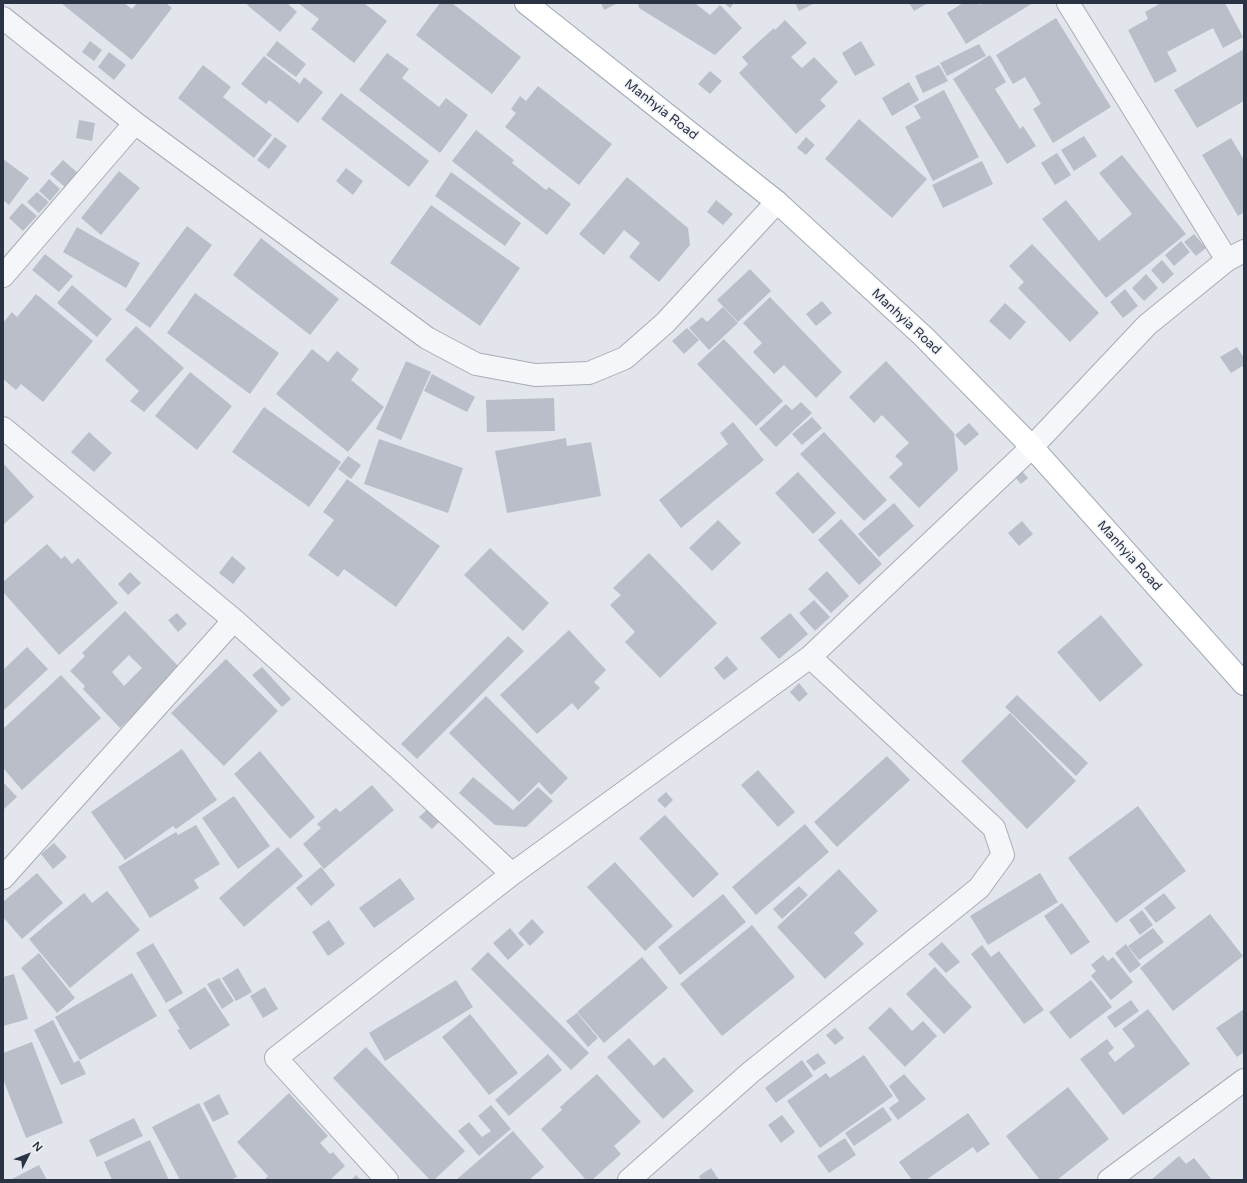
<!DOCTYPE html>
<html>
<head>
<meta charset="utf-8">
<style>
  body { margin:0 }
  #map { position:relative; width:1247px; height:1183px; overflow:hidden; background:#e2e5eb; font-family:"Varela Round",sans-serif }
  canvas { display:block }
  .frame { position:absolute; inset:0; border:4px solid #293344; pointer-events:none }
  .north { position:absolute; left:8px; top:1135px; width:40px; height:40px; -webkit-text-stroke:3px #f2f4f8; paint-order:stroke; rotate:48deg; font-size:11px; font-weight:700; line-height:16px; text-align:center; color:#293344 }
  .north::after { content:''; display:block; margin:auto; width:14px; height:18px; background:#293344; clip-path:polygon(50% 0,100% 100%,50% 72%,0 100%) }
</style>
</head>
<body>
<div id="map">
<canvas width="1247" height="1183"></canvas>
<div class="frame"></div>
<div class="north">N</div>
</div>
<script>
const g = document.querySelector('canvas').getContext('2d');
g.lineJoin = 'round';
function fill(path, color) { g.fillStyle = color; g.fill(path, 'evenodd'); }
const shape = rows => new Path2D(rows.map(r => 'M' + r).join(''));
function stroke(path, color, width, dash) { g.strokeStyle = color; g.lineWidth = width; g.lineCap = dash ? 'butt' : 'round'; g.setLineDash(dash || []); g.stroke(path); }
function drawText(font, color, halo, rows, align = 'center') {
  g.font = font + ' "Varela Round",sans-serif'; g.lineWidth = 3.5; g.setLineDash([]); g.textBaseline = 'middle'; g.strokeStyle = halo; g.fillStyle = color; for (const [text, x, y, turn = 0] of rows) {
    g.save(); g.translate(x, y); g.rotate((+turn || 0) * Math.PI / 180); g.textAlign = isNaN(turn) ? turn : align; if (halo) g.strokeText(text, 0, 0); g.fillText(text, 0, 0); g.restore();
  }
}
fill(shape([
  [61,3,124,3,132,9,137,3,166,3,172,8,132,60],
  [249,3,287,3,297,12,280,32,247,5],
  [298,3,364,3,387,21,354,63,311,29,319,19],
  [440,3,452,3,521,57,492,94,416,35],
  [601,3,618,3,604,10],
  [638,3,695,3,710,15,720,5,742,28,715,55,639,8],
  [724,3,734,3,730,8],
  [795,3,815,3,799,11],
  [909,3,928,3,914,11],
  [963,3,977,3,979,5,983,3,1033,3,966,44,947,13],
  [1161,3,1225,3,1243,37,1223,48,1213,28,1167,52,1177,71,1155,83,1128,30,1148,19,1145,12],
  [1056,18,1111,107,1053,143,1033,109,1041,104,1025,77,1013,84,996,55],
  [785,20,807,43,791,57,802,68,814,57,838,82,820,100,826,106,796,134,739,73,748,64,742,57,774,28,775,30],
  [90,41,102,50,94,61,82,52],
  [277,41,306,64,296,77,266,55],
  [861,41,875,65,855,76,842,53],
  [979,44,986,56,947,76,940,63],
  [1244,49,1244,101,1197,128,1174,90],
  [109,52,126,65,114,80,98,67],
  [387,53,409,69,402,78,439,107,446,98,468,115,440,153,359,90],
  [990,55,1006,82,995,89,1020,129,1023,126,1036,146,1007,164,953,79],
  [264,56,300,84,304,77,323,92,298,123,269,100,266,104,241,84],
  [203,65,231,87,223,97,272,135,254,158,178,98],
  [939,65,948,81,923,93,915,76],
  [710,71,722,81,710,94,698,84],
  [909,82,919,100,892,116,882,98],
  [538,86,612,144,579,185,505,127,516,113,511,109,520,96,526,101],
  [944,90,979,157,933,181,905,127,921,118,914,106],
  [341,93,429,161,409,187,321,119],
  [859,119,927,179,892,218,825,159],
  [79,120,95,123,92,141,76,138],
  [476,130,514,160,512,163,546,190,549,187,571,204,547,235,452,161],
  [1084,136,1097,156,1074,171,1061,150],
  [275,137,287,146,269,169,257,160],
  [806,137,815,145,806,155,797,148],
  [1231,138,1244,160,1244,212,1238,216,1202,155],
  [1057,153,1071,175,1055,185,1041,163],
  [1122,155,1186,234,1106,298,1042,219,1066,200,1099,241,1132,214,1099,173],
  [3,159,29,178,9,205,3,200],
  [63,160,79,174,66,188,50,174],
  [982,161,993,184,943,208,932,185],
  [346,168,363,181,353,195,336,181],
  [119,171,140,188,101,235,81,218],
  [451,172,521,223,505,246,435,196],
  [627,177,688,228,690,245,659,282,629,257,640,243,624,230,604,255,579,234],
  [49,179,60,189,50,201,39,191],
  [37,192,49,202,39,213,27,202],
  [716,200,733,214,723,225,707,212],
  [22,203,37,216,23,231,9,218],
  [431,205,520,268,480,326,390,263],
  [187,226,212,245,150,328,125,310],
  [77,227,140,263,126,288,63,252],
  [1194,234,1206,248,1196,256,1184,242],
  [261,238,339,299,310,335,233,275],
  [1181,241,1190,252,1174,266,1165,255],
  [1032,244,1099,313,1070,342,1018,288,1024,282,1009,266],
  [45,254,73,276,59,292,32,270],
  [1162,260,1174,274,1163,284,1151,270],
  [750,269,771,291,738,322,717,300],
  [1146,274,1158,288,1144,301,1132,288],
  [72,285,112,319,97,337,57,303],
  [1125,289,1138,306,1123,318,1110,302],
  [195,293,279,353,250,394,167,333],
  [36,294,93,341,43,402,21,384,16,390,3,379,3,323,12,312,17,317],
  [770,297,842,372,816,398,784,365,774,374,753,352,762,343,743,323],
  [822,301,832,313,816,326,806,314],
  [1005,303,1026,322,1010,340,989,321],
  [723,307,738,323,709,350,689,328,702,317,707,322],
  [136,326,184,368,144,412,130,401,139,391,105,360],
  [687,328,699,340,684,354,672,341],
  [724,339,783,401,756,426,697,364],
  [1237,347,1244,358,1244,365,1231,373,1220,357],
  [312,349,328,362,337,351,359,369,351,380,384,407,348,452,276,394],
  [406,361,431,372,401,440,376,429],
  [886,361,954,433,958,470,919,508,889,477,903,464,895,456,909,443,882,415,874,423,849,397],
  [190,372,232,406,197,450,155,416],
  [432,374,475,397,467,412,424,391],
  [554,398,555,431,487,432,486,400],
  [801,402,812,413,776,447,759,429,786,404,792,410],
  [264,407,341,462,309,507,232,452],
  [812,417,822,428,802,445,792,434],
  [733,422,764,460,681,528,659,500,728,444,720,433],
  [969,423,979,434,965,446,955,435],
  [89,432,112,453,94,472,71,452],
  [824,432,887,500,864,521,800,454],
  [566,438,567,446,591,442,601,496,507,513,495,451],
  [379,439,463,468,448,513,364,484],
  [348,456,361,465,351,479,338,469],
  [3,463,34,497,3,525],
  [1020,469,1028,478,1021,484,1014,476],
  [798,472,836,513,813,534,775,493],
  [347,479,440,546,396,607,344,569,338,577,308,555,334,520,323,512],
  [894,503,914,526,879,557,858,534],
  [841,519,882,564,859,585,818,540],
  [718,520,741,543,712,571,689,548],
  [1022,521,1033,534,1019,546,1008,533],
  [47,544,61,559,65,556,72,564,78,558,118,603,59,655,3,592,3,582],
  [490,548,549,603,523,631,464,575],
  [649,553,717,623,660,678,625,642,635,632,610,605,621,595,613,588],
  [232,556,246,568,233,584,219,573],
  [827,571,849,596,831,613,808,589],
  [130,572,141,583,128,595,118,584],
  [814,600,830,617,815,631,799,613],
  [125,611,181,669,120,728,83,689,85,686,70,671,85,656,82,653],
  [129,655,142,668,124,686,112,672],
  [177,613,187,624,178,632,168,620],
  [790,613,808,634,779,659,760,638],
  [1101,615,1143,665,1100,702,1057,652],
  [569,630,606,670,594,682,600,688,578,710,572,703,537,734,500,695],
  [508,636,524,651,417,759,401,744],
  [27,647,48,669,3,711,3,670],
  [727,656,738,669,724,680,714,668],
  [226,659,278,711,224,766,171,713],
  [262,667,291,699,282,707,252,675],
  [61,675,101,718,22,790,3,768,3,729],
  [799,683,808,694,799,702,790,692],
  [1017,695,1088,763,1076,776,1005,707],
  [486,696,568,778,551,795,539,782,519,802,449,733],
  [1010,713,1076,781,1027,829,961,761],
  [182,749,217,800,176,829,173,826,125,860,91,812],
  [260,751,315,817,290,839,234,774],
  [887,756,910,780,837,847,814,822],
  [758,770,795,812,778,827,741,785],
  [473,777,513,810,538,787,553,801,526,827,495,825,459,793],
  [3,782,17,797,3,810],
  [372,785,394,810,324,869,303,844,321,828,317,824,336,808,340,812],
  [666,792,673,800,665,808,657,800],
  [234,796,270,846,238,869,202,818],
  [1138,806,1186,871,1116,923,1068,858],
  [430,807,442,819,432,829,419,817],
  [665,815,719,874,693,898,639,838],
  [805,824,829,852,756,915,732,887],
  [196,825,220,864,194,880,199,888,150,918,118,867,176,832,178,835],
  [54,843,67,857,53,869,41,854],
  [278,847,303,876,244,927,219,898],
  [615,862,673,926,645,951,587,887],
  [321,867,335,885,311,906,296,888],
  [839,869,878,911,854,933,864,944,825,979,777,927],
  [37,873,63,903,22,939,3,917,3,902],
  [1040,873,1058,902,988,945,970,916],
  [400,878,415,899,374,928,359,908],
  [799,886,808,895,782,919,773,909],
  [107,891,140,930,70,988,29,939,84,893,92,903],
  [1164,893,1176,908,1156,923,1144,908],
  [723,894,746,922,680,975,658,947],
  [1062,903,1090,942,1071,955,1044,916],
  [1142,910,1153,925,1140,935,1129,920],
  [1210,914,1243,956,1173,1011,1140,968],
  [532,919,544,932,530,946,518,933],
  [329,920,345,944,328,956,312,932],
  [752,925,795,977,722,1036,680,984],
  [510,928,524,945,508,960,493,943],
  [1153,928,1164,942,1139,960,1128,946],
  [942,942,960,962,946,973,928,954],
  [153,943,183,993,166,1003,136,953],
  [1126,944,1141,965,1130,973,1115,953],
  [982,945,991,957,999,951,1044,1010,1024,1024,971,954],
  [488,952,589,1053,571,1070,471,969],
  [39,953,75,998,57,1013,21,968],
  [1103,955,1108,961,1113,957,1133,982,1111,1000,1091,976,1096,971,1091,965],
  [642,957,668,988,604,1043,577,1012],
  [935,967,972,1007,944,1034,906,994],
  [238,968,252,992,236,1001,222,978],
  [132,973,157,1016,80,1060,55,1017],
  [14,974,28,1019,3,1026,3,977],
  [219,978,234,1001,222,1009,207,984],
  [456,980,473,1007,385,1061,369,1033],
  [1091,980,1112,1007,1070,1039,1049,1012],
  [205,987,230,1025,190,1050,177,1030,180,1029,168,1010],
  [265,987,278,1009,263,1018,250,996],
  [1131,1000,1139,1011,1115,1028,1107,1017],
  [890,1007,912,1031,923,1021,937,1036,905,1067,868,1028],
  [1148,1009,1190,1064,1123,1115,1080,1059,1107,1039,1114,1048,1108,1053,1115,1062,1135,1046,1122,1029],
  [1244,1009,1244,1052,1237,1057,1216,1028],
  [577,1013,598,1038,588,1047,566,1021],
  [470,1014,518,1073,489,1095,442,1037],
  [53,1020,74,1063,79,1060,86,1074,61,1085,34,1030],
  [835,1028,844,1038,835,1045,826,1035],
  [629,1038,654,1066,664,1057,694,1091,663,1119,607,1057],
  [32,1042,63,1123,26,1138,3,1079,3,1053],
  [366,1047,465,1151,434,1180,430,1180,333,1078],
  [818,1053,826,1063,814,1071,806,1061],
  [548,1054,562,1070,509,1116,495,1100],
  [864,1055,893,1096,820,1148,787,1101,826,1073,830,1078],
  [802,1060,813,1076,776,1103,765,1088],
  [597,1074,641,1122,614,1146,621,1154,592,1180,586,1180,541,1129,562,1110,560,1107],
  [904,1074,926,1099,898,1120,889,1108,899,1101,889,1086],
  [1068,1087,1109,1139,1057,1180,1040,1180,1006,1136],
  [289,1093,328,1136,320,1143,330,1154,333,1152,345,1166,330,1180,264,1180,268,1176,237,1142],
  [219,1094,229,1114,213,1122,203,1103],
  [199,1103,237,1177,230,1180,180,1180,152,1127],
  [491,1105,511,1129,479,1156,458,1131,469,1122,482,1137,491,1131,478,1116],
  [883,1107,892,1120,854,1146,845,1133],
  [968,1113,990,1144,977,1153,973,1147,926,1180,912,1180,899,1162],
  [782,1115,795,1132,781,1143,768,1125],
  [134,1118,143,1136,97,1157,89,1140],
  [513,1131,544,1167,529,1180,456,1180],
  [845,1138,856,1155,829,1173,817,1156],
  [150,1140,169,1180,112,1180,104,1162],
  [1179,1156,1186,1164,1194,1158,1212,1180,1151,1180],
  [39,1165,47,1180,10,1180],
  [711,1168,719,1180,701,1180,699,1176],
  [356,1175,361,1180,351,1180]
]), '#b9bec9');
const minor = shape([
  [1068,3,1227,260],
  [3,18,135,123,427,338,476,364,535,375,589,373,625,358,665,323,777,202],
  [3,276,135,123],
  [3,428,234,620,396,766,512,874],
  [3,878,234,620],
  [387,1180,276,1058,512,874,810,657,1032,447,1147,325,1227,260,1244,251],
  [629,1180,751,1072,979,888,1003,855,994,828,810,657],
  [1109,1180,1244,1080]
]);
const major = shape([
  [526,3,777,202,924,337,1032,447,1244,684]
]);
stroke(minor, '#a7acb6', 24);
stroke(major, '#a1aab7', 24);
stroke(minor, '#f5f6f9', 22);
stroke(major, '#fff', 22);
drawText('13px', '#293344', '#f2f4f8', [
  ["Manhyia Road",661,110,38],
  ["Manhyia Road",906,322,43],
  ["Manhyia Road",1129,556,48]
]);
</script>
</body>
</html>
